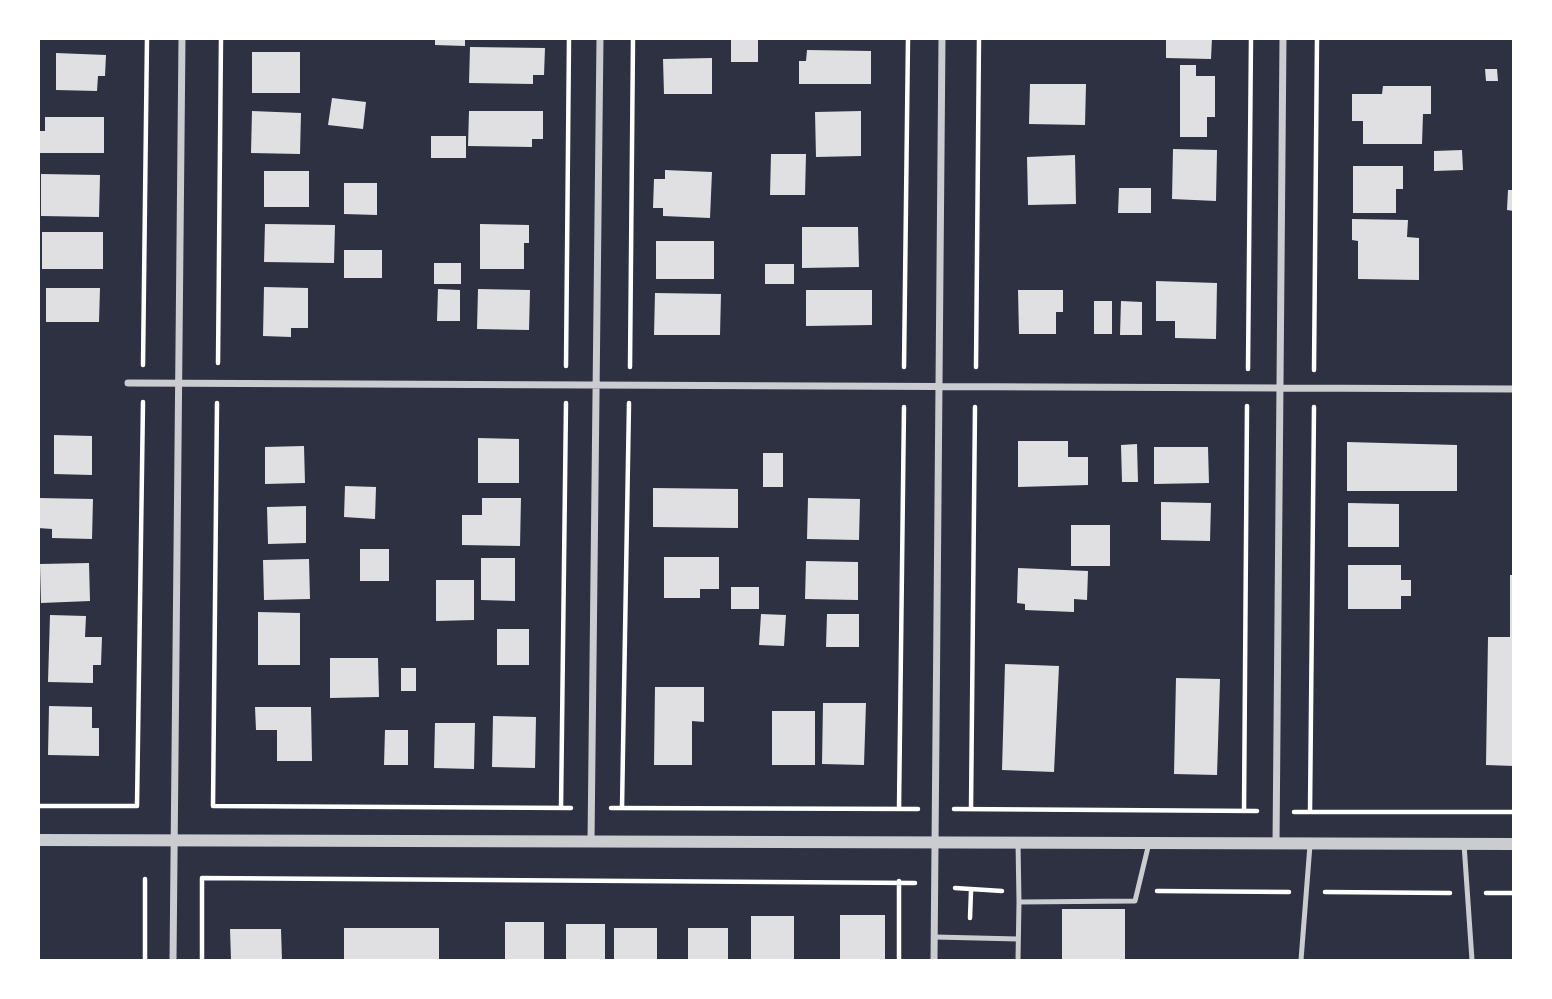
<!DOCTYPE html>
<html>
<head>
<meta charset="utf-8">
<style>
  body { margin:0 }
  #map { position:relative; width:1552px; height:999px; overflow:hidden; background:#2d3142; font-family:"Exo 2",sans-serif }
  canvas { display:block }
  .frame { position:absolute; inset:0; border:40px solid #fff; pointer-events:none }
</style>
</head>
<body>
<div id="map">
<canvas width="1552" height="999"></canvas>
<div class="frame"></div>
</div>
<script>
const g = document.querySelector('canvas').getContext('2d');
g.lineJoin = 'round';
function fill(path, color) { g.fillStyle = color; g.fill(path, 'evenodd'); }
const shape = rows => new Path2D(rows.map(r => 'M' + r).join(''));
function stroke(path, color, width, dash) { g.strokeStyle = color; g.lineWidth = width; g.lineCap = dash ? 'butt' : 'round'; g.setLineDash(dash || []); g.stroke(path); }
fill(shape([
  [435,38,465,38,465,46,435,45],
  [1166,38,1212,38,1211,59,1166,58],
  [731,39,758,40,758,62,731,62],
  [470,47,545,48,544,75,533,75,533,84,469,83],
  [807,50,871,51,871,84,799,84,799,61,806,61],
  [252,52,300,52,300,93,252,93],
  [56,53,106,55,105,76,98,76,97,91,56,90],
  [712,58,712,94,664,94,663,59],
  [1180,65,1196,65,1196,76,1215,76,1215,117,1207,117,1207,137,1180,137],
  [1485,69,1497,69,1498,81,1486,81],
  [1030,84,1086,84,1085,125,1029,124],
  [1383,86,1431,86,1431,114,1423,114,1422,144,1363,144,1363,121,1352,121,1352,94,1382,94],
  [332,98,366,102,363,129,328,125],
  [252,111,301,113,300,154,251,153],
  [469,111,543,111,543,139,532,139,532,147,468,146],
  [861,111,861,156,816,157,815,112],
  [45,117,104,117,104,153,38,153,38,131,45,131],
  [431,136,466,136,466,158,431,158],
  [1173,149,1217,150,1216,201,1172,199],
  [1462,150,1463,170,1434,171,1434,151],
  [771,154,806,154,805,195,770,195],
  [1075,155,1076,204,1028,205,1027,157],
  [1353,166,1403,166,1403,189,1396,189,1396,213,1353,213],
  [665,170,712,172,710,218,663,216,663,208,653,208,654,179,665,179],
  [264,171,309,171,309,207,264,207],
  [41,174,100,175,99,217,41,216],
  [344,183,377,183,377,215,344,214],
  [1119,188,1151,188,1151,213,1118,213],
  [1508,190,1514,190,1514,211,1507,210],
  [1352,219,1408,220,1407,237,1419,238,1419,280,1358,279,1358,241,1352,240],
  [265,224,335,225,334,263,264,262],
  [480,224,529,225,529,243,524,243,524,269,480,269],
  [802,227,858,227,859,267,802,268],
  [42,232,103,232,103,269,42,269],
  [656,241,714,241,714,279,656,279],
  [344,250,382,250,382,278,344,278],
  [434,263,461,263,461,284,434,284],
  [765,264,794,264,794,284,765,284],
  [1156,281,1217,283,1216,339,1175,338,1175,321,1156,321],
  [264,287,308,288,308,328,291,328,291,337,263,336],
  [46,288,100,288,99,322,46,322],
  [438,289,460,290,460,321,437,321],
  [478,289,530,290,529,330,477,329],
  [806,290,872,290,872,325,806,326],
  [1018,290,1063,290,1063,312,1056,312,1056,334,1019,334],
  [655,293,721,294,720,335,654,335],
  [1094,301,1112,301,1112,334,1094,334],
  [1121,301,1142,302,1142,335,1120,335],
  [54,435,92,436,92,475,54,474],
  [478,438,519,439,519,483,478,483],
  [1018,441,1068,441,1068,457,1088,457,1088,485,1018,487],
  [1347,442,1457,445,1457,491,1347,491],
  [1137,444,1138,482,1122,482,1121,445],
  [304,446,305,483,265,484,265,447],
  [1154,447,1208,447,1209,483,1154,484],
  [763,453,783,453,783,487,763,487],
  [345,486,376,487,375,519,344,517],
  [653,488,738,489,738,528,653,527],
  [38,498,93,499,92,539,52,538,52,529,38,528],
  [482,498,521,498,520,546,462,545,462,515,482,515],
  [808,498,860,499,859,540,807,539],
  [1161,502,1211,503,1210,541,1161,540],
  [1348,503,1399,504,1399,547,1348,547],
  [306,506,306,543,268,544,267,507],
  [1071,525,1110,525,1110,566,1071,566],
  [360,549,389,549,389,581,360,581],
  [664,557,719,557,719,589,700,589,700,598,664,598],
  [481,558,515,558,515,601,481,600],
  [309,559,310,599,264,600,263,560],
  [806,561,858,562,858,600,805,599],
  [89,563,90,601,41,603,40,564],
  [1348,565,1401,565,1401,580,1411,580,1411,596,1401,596,1401,609,1348,609],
  [1018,568,1088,571,1087,600,1074,599,1074,612,1025,610,1025,604,1017,603],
  [1510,575,1514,575,1514,766,1486,765,1488,637,1510,637],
  [436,580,474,580,474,620,436,621],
  [731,587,759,587,759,609,731,609],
  [258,612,300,613,300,665,258,665],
  [761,614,786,615,784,646,759,645],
  [827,614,859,614,859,647,826,647],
  [50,615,86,616,85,637,102,637,101,665,93,665,93,683,48,682],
  [497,629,529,629,529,665,497,665],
  [330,658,378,658,379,697,330,698],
  [1005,664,1059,666,1054,772,1002,770],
  [401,668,416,668,416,691,401,691],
  [1176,678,1220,679,1217,775,1174,774],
  [655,687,704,687,704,722,692,721,692,765,654,765],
  [823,703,866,703,864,765,822,764],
  [49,706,92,707,92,728,99,728,99,756,48,755],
  [255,707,311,707,312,761,277,761,277,730,256,730],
  [772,711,815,711,815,765,772,765],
  [493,716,536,717,535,768,492,767],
  [435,723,475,723,474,769,434,768],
  [385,730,408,730,408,765,384,765],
  [1062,909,1125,909,1125,960,1062,960],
  [840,915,885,915,885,960,840,960],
  [751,916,794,916,794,960,751,960],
  [505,922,544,922,544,960,505,960],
  [566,924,605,924,605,960,566,960],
  [344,928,439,928,439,960,344,960],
  [614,928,657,928,657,960,614,960],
  [688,928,728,928,728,960,688,960],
  [230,929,281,929,282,960,231,960]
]), '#e0e0e3');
stroke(shape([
  [218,363,221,38],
  [143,365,147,38],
  [566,366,569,38],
  [630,367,633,38],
  [904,367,908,38],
  [976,367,979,38],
  [1248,369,1251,38],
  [1314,370,1317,38],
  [217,403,213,806,571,808],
  [38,806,137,806,143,402],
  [561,808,566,403],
  [611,808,918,809],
  [622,808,629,403],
  [899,809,904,407],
  [954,809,1257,811],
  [971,809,975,407],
  [1244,811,1247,406],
  [1294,812,1514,812],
  [1310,812,1314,407],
  [955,888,1002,891],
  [1157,891,1289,892],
  [1325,892,1450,893],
  [1486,893,1514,893],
  [970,918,971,891],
  [145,960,145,879],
  [202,960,202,878,915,883],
  [899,960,899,881]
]), '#fff', 4.5);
stroke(shape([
  [1018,842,1019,902],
  [1464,844,1472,960],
  [935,937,1018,939],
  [1018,960,1019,902,1135,901,1149,843],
  [1301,960,1310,845]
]), '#caccd0', 5);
stroke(shape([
  [128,383,1514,389],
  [591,841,600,38],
  [1276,844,1283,38],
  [173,960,182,38],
  [934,960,942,38]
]), '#caccd0', 7);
stroke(shape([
  [38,840,1514,844]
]), '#caccd0', 12);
</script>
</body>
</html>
